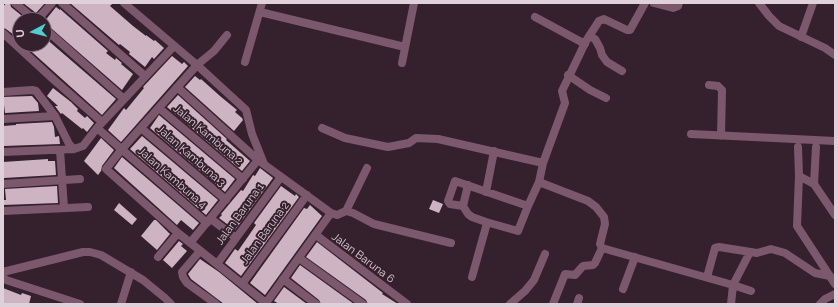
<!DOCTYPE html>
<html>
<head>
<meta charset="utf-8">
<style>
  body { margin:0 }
  #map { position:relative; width:838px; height:307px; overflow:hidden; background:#35212d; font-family:Raleway,sans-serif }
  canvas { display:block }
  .frame { position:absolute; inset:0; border:4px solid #dfd1d9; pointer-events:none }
  .north { position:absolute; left:12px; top:12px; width:40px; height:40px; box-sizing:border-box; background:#35212d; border:1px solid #796772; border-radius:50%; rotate:263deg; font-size:11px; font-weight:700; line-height:16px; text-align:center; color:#dfd1d9 }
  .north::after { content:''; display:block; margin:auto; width:14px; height:18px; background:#52cdcd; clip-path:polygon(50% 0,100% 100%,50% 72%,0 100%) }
</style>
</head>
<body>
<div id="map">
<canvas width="838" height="307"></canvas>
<div class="frame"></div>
<div class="north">U</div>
</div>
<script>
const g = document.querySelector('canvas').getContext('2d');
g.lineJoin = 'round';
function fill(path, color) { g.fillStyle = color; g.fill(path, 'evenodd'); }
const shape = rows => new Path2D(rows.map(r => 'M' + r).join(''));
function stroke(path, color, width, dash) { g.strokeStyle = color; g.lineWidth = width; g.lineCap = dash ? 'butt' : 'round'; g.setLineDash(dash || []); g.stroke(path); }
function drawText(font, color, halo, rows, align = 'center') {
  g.font = font + ' Raleway,sans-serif'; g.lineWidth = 4; g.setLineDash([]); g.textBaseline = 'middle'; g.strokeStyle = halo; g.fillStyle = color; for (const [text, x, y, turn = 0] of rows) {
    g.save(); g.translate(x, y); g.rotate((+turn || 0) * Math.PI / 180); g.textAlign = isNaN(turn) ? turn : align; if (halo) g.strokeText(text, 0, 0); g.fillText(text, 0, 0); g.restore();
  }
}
fill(shape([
  [6,3,10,3,11,7,27,20,20,20,20,28,14,35,6,29,3,28,3,7],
  [23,3,45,3,36,13],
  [70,3,113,3,110,6,133,26,146,36,146,35,154,41,155,40,164,48,154,59,152,57,145,67,129,54,130,52,120,44,119,45],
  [56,7,60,10,60,9,108,51,106,53,115,60,116,58,122,63,121,64,133,74,122,90,44,22],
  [44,37,116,99,102,115,23,44,44,44],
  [172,56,182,64,184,62,188,66,121,142,108,130,124,108,126,110,144,88,143,87],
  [195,76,200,80,201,79,220,96,237,110,235,112,242,118,243,120,234,131,185,87],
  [53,88,71,102,78,109,77,111,85,118,87,116,94,123,87,132,83,128,82,129,62,113,61,114,60,113,55,106,58,106,47,96],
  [178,95,227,139,226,140,250,161,242,171,167,107],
  [32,96,38,103,39,111,5,113,3,97],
  [159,115,235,179,225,192,150,128],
  [52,122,54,127,55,137,59,136,60,144,4,146,3,126,16,125,16,124],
  [142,136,218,200,206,215,130,149],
  [101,138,114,150,102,166,101,171,98,175,84,161],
  [122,157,199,223,193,230,181,220,177,225,114,168],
  [48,159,48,161,55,161,56,175,4,178,3,162],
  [260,168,273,178,235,230,219,218,222,215,221,214,241,190,243,191,253,175,255,176],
  [57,186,58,203,3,205,3,200,6,200,5,189],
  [281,186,295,196,296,194,299,197,241,276,225,263,235,249,238,251,256,225,254,223],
  [433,200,443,204,439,213,429,209],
  [119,203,137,219,132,225,114,210],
  [310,205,322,216,265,295,250,283,304,208,307,209],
  [154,220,156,220,170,234,157,250,141,236],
  [179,241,183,244,181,246,187,251,172,268,163,260],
  [317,242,383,293,382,294,398,304,368,304,366,300,306,257],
  [200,259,219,272,258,304,224,304,191,279,188,274],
  [300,265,354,304,321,304,319,300,291,278],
  [284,287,307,304,279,304,274,301],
  [3,288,21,295,22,293,31,296,29,304,3,304]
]), '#ceb3c3');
stroke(shape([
  [15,3,35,20],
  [62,3,145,76],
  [124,3,197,65,246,110,252,134,264,164],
  [654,3,673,8,678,6,679,3],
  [759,3,769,16,779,26,825,48,835,55],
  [260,12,405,47],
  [535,17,585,44],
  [37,20,52,3],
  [44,28,124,99],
  [3,33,54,80,102,122],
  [227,35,214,51,197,65,122,149,106,169,178,233,267,304],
  [589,36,595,39,600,48,602,55,607,62,622,71],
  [801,37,813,3],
  [245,62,262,3],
  [402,63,414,3],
  [568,75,590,90,606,98],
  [709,85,718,86,722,90,721,136],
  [177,87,258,160],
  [3,92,32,90,36,91,55,116,69,144,74,149],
  [159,108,243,179],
  [3,119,55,116],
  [97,128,207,223],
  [141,128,226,200],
  [322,128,345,138,388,147,409,143,416,138,438,139,543,163],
  [691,134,835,141],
  [798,147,799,176,797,226,835,284],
  [60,150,64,208],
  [3,152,74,149,83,146,97,128,174,46],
  [799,176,814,184,835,215],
  [3,184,80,179],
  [814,184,816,147],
  [468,185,463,206,468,214,472,217,486,222,518,231,528,206],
  [486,192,494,151],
  [463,206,450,204,448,201,455,181,528,206,539,182],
  [3,211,88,207],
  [346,211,367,168],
  [331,213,337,215,346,211,353,213,374,224,451,243],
  [211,219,236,238],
  [316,235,407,304],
  [190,243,258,160,331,213,266,303],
  [602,248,733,285,731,304],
  [200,251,182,272,183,277,187,283,216,304],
  [750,252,733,285,751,291],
  [158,257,178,233],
  [299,258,363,304],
  [217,264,281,177],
  [3,272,83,252,90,252,101,255,143,280,165,298,171,304],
  [3,277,6,280,80,304],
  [472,277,487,223],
  [707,277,715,248,719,247,757,253,771,249,785,253,815,273,830,276],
  [283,279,316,304],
  [242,284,307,195],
  [623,289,635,257],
  [121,304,131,272],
  [510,304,525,291,534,280,545,254],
  [553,304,565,274,575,275,583,266,593,265,595,263,602,248,600,244,605,224,604,217,596,207,588,201,539,182,543,163,565,103,562,91,586,41,599,21,604,19,627,30,630,30,645,3],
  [577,304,579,298],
  [820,304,825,299,835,294]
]), '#7c586d', 8);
drawText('11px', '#dfd1d9', '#35212d', [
  ["Jalan Kambuna 2",208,135,40],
  ["Jalan Kambuna 3",191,156,41],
  ["Jalan Kambuna 4",172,178,41],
  ["Jalan Baruna 1",240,214,-54],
  ["Jalan Baruna 2",265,233,-54],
  ["Jalan Baruna 6",363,258,37]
]);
</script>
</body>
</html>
